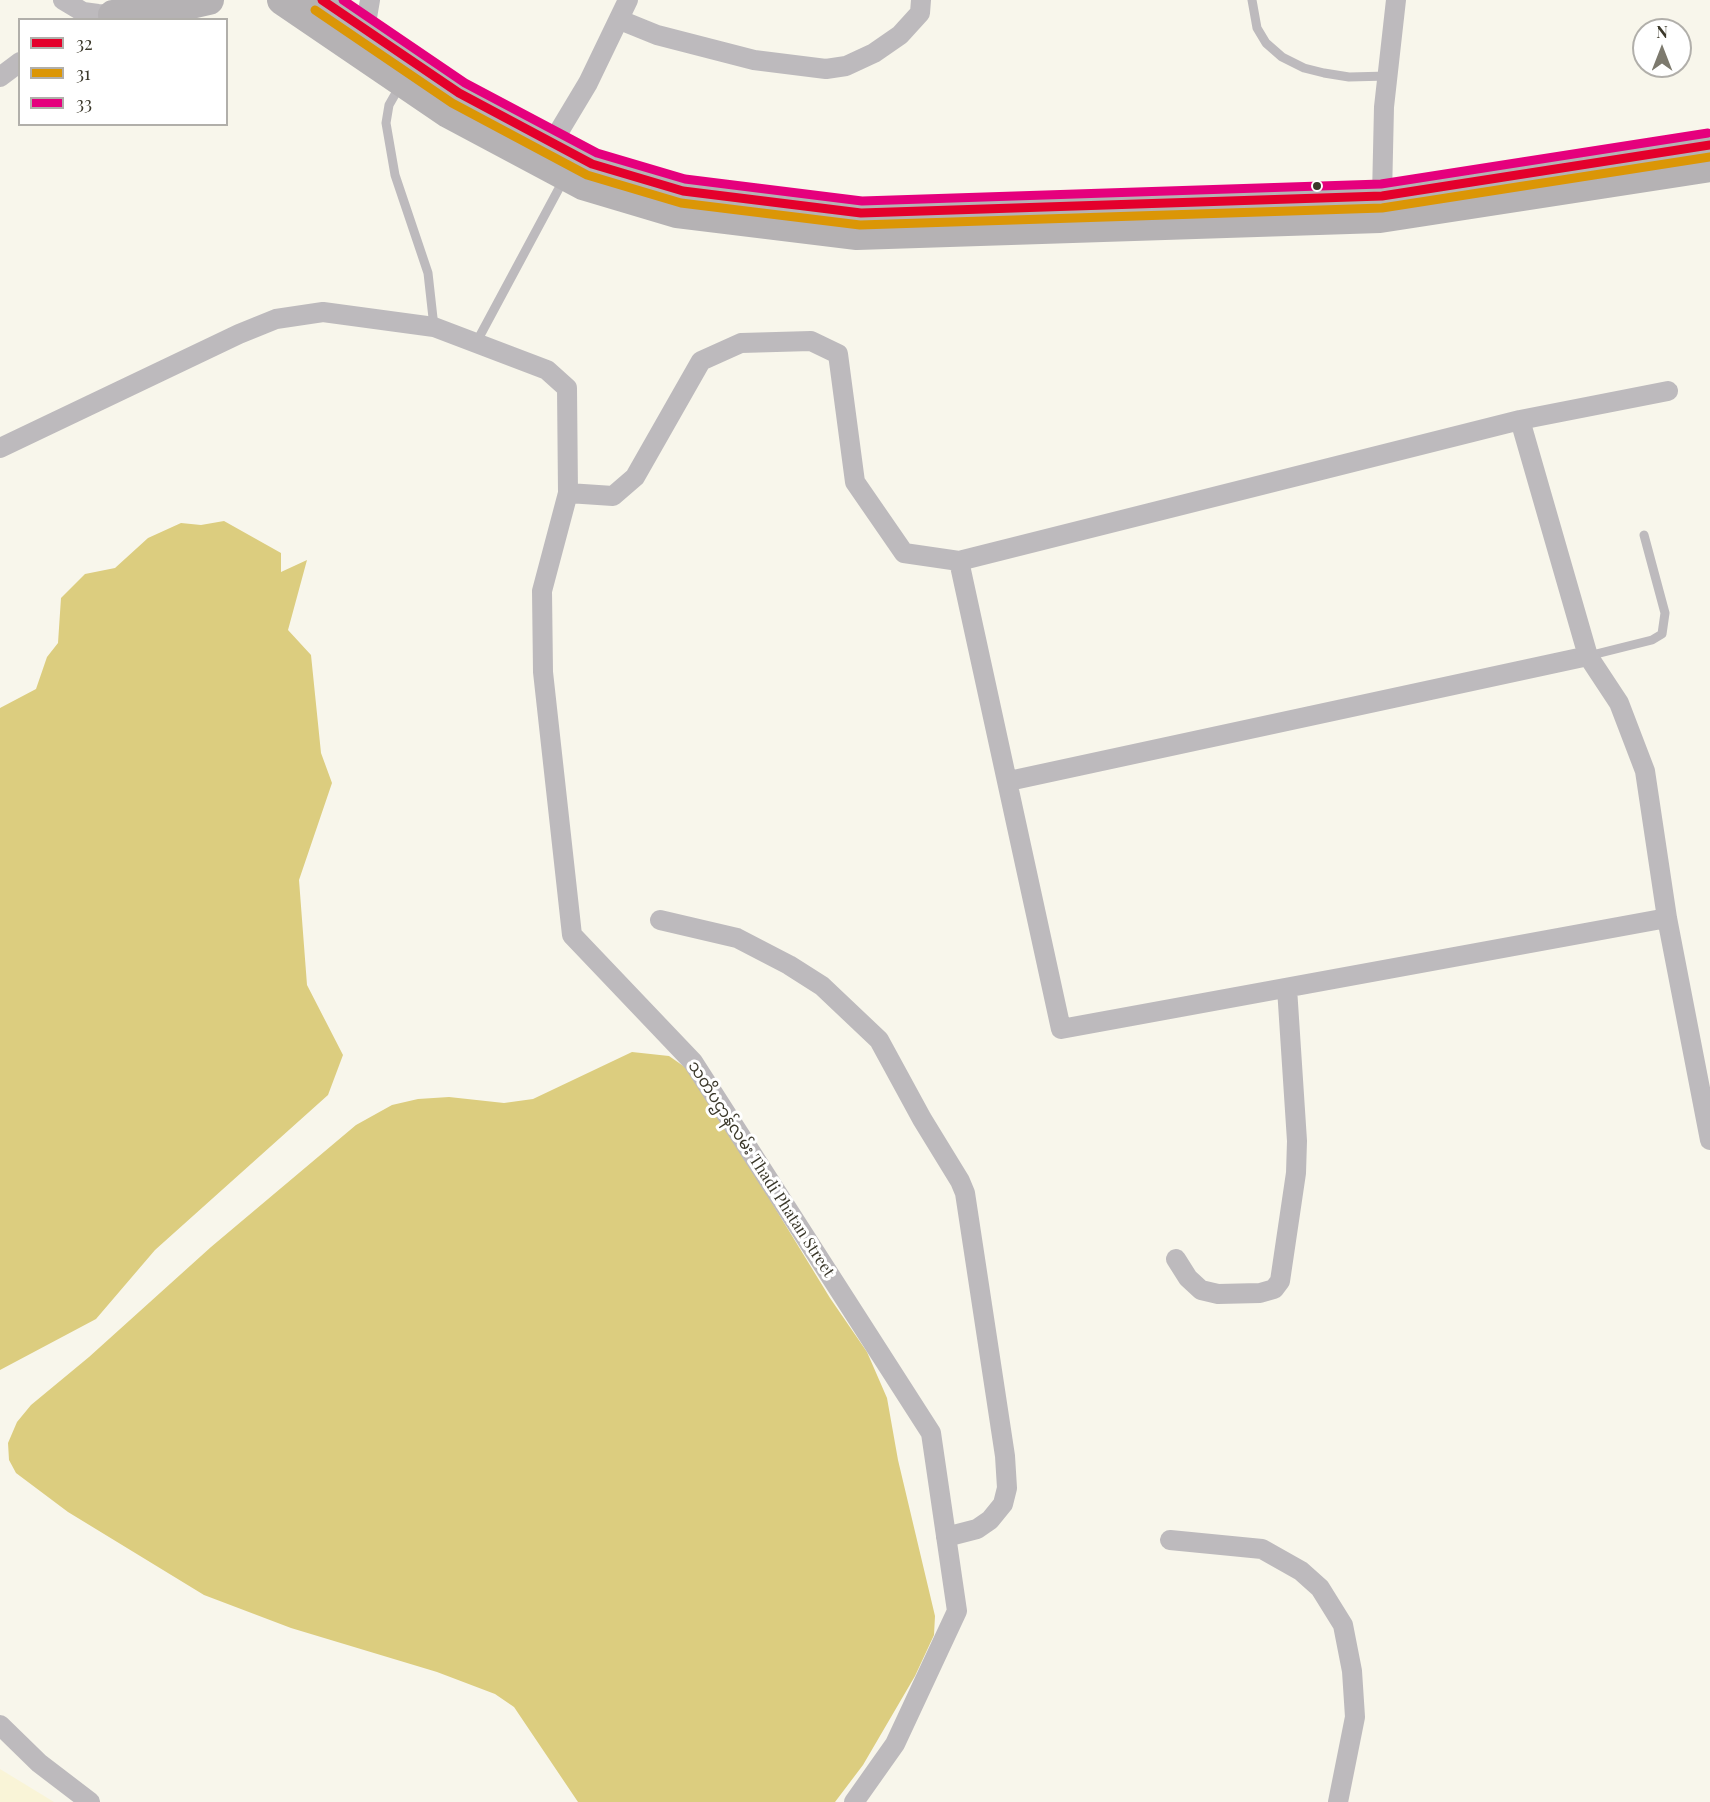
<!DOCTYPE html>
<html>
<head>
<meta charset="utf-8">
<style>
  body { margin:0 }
  #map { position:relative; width:1710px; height:1802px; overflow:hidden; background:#f8f6eb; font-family:"Playfair Display",serif }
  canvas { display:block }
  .legend { position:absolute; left:18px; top:18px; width:210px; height:108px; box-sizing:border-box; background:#fff; border:2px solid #b1afaa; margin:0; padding:8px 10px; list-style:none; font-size:18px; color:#3b382a }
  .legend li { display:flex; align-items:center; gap:12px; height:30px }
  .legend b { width:30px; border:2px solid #b1afaa }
  .north { position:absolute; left:1632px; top:18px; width:60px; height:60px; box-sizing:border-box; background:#fff; border:2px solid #b1afaa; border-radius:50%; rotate:0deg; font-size:16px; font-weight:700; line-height:24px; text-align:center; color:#3b382a }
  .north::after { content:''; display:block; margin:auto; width:21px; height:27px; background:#7d7a6e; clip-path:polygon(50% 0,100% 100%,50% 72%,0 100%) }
</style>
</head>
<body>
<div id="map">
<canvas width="1710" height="1802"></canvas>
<ul class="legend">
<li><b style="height:8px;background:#e4002b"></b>32</li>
<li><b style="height:8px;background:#db9606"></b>31</li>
<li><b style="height:8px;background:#e5007d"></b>33</li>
</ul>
<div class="north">N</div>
</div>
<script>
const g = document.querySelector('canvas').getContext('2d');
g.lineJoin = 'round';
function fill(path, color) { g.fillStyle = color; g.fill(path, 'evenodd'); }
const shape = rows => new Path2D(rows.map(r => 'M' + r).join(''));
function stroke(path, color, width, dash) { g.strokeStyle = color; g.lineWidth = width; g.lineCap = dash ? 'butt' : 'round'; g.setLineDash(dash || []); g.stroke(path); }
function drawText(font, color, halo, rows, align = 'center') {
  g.font = font + ' "Playfair Display","Noto Sans Myanmar",serif'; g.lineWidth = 6; g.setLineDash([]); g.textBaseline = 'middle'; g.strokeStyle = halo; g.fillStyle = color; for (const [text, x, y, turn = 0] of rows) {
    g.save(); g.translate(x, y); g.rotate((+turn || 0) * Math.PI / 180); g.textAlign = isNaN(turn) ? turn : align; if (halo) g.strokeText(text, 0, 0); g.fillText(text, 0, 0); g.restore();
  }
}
fill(shape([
  [0,1769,54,1802,0,1802]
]), '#f9f4d7');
fill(shape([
  [224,521,281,553,281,572,307,560,288,630,311,655,321,753,332,783,299,880,307,985,343,1055,328,1095,155,1250,96,1319,0,1370,0,708,36,689,47,657,58,643,61,598,85,574,115,568,148,538,181,523,201,525],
  [632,1052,669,1056,692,1072,830,1298,867,1352,887,1398,898,1460,935,1616,934,1635,915,1676,863,1765,835,1802,578,1802,514,1707,495,1694,437,1672,291,1628,204,1595,68,1512,16,1473,9,1460,8,1443,17,1422,31,1405,89,1357,211,1247,356,1125,392,1105,418,1099,449,1097,504,1103,533,1099]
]), '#dccd7f');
stroke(shape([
  [1252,0,1257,28,1266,43,1282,57,1304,68,1324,73,1349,77,1388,76],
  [401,84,389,105,386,123,395,175,428,273,434,327],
  [476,343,564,179],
  [1588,656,1652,640,1662,634,1665,613,1644,535]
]), '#bdbabd', 9);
stroke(shape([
  [63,0,83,12,98,14,113,15,121,8],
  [620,20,657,35,754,60,826,69,846,66,874,53,900,35,920,13,921,0],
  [365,29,370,0],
  [0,77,20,62],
  [552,143,588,83,628,0],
  [1382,196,1384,107,1396,0],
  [1520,420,1588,656,1619,703,1645,771,1667,918,1710,1140],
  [0,448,239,334,276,319,323,312,434,327,547,370,567,388,568,493,542,591,543,672,572,935,693,1062,931,1433,957,1611,895,1744,854,1802],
  [568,493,613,496,635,477,701,361,741,343,811,341,838,354,855,482,904,553,959,561,1520,420,1668,391],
  [959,561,1061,1029,1667,918],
  [1009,781,1588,656],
  [660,920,737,938,789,965,822,986,879,1040,922,1119,960,1181,965,1193,1005,1456,1007,1488,1003,1504,990,1520,977,1529,946,1537],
  [1176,1259,1188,1278,1201,1290,1218,1294,1260,1293,1274,1289,1280,1281,1296,1173,1297,1141,1287,988],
  [1170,1540,1262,1549,1301,1571,1320,1588,1343,1625,1352,1671,1355,1717,1338,1802],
  [0,1725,39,1763,90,1802]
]), '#bdbabd', 20);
stroke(shape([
  [282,0,448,113,583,185,677,213,857,235,1380,218,1710,167],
  [322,0,459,93,592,164,683,191,861,213,1382,196,1710,145],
  [113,15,161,11,209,0]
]), '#b5b2b4', 30);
stroke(shape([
  [322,0,459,93,592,164,683,191,861,213,1382,196,1710,145]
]), '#e4002b', 9);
stroke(shape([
  [315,10,452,103,587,175,681,203,860,225,1382,208,1710,157]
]), '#db9606', 9);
stroke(shape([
  [343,0,465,83,597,153,685,179,862,201,1381,184,1708,133]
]), '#e5007d', 9);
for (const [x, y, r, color] of [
  [1317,186,5,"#3b382a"]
]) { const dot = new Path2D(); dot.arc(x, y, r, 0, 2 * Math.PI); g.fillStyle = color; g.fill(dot); stroke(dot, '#fff', 2); }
drawText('16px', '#3b382a', '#fff', [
  ["သတိပဌာန်လမ်း Thadi Phatan Street",761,1169,57]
]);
</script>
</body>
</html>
